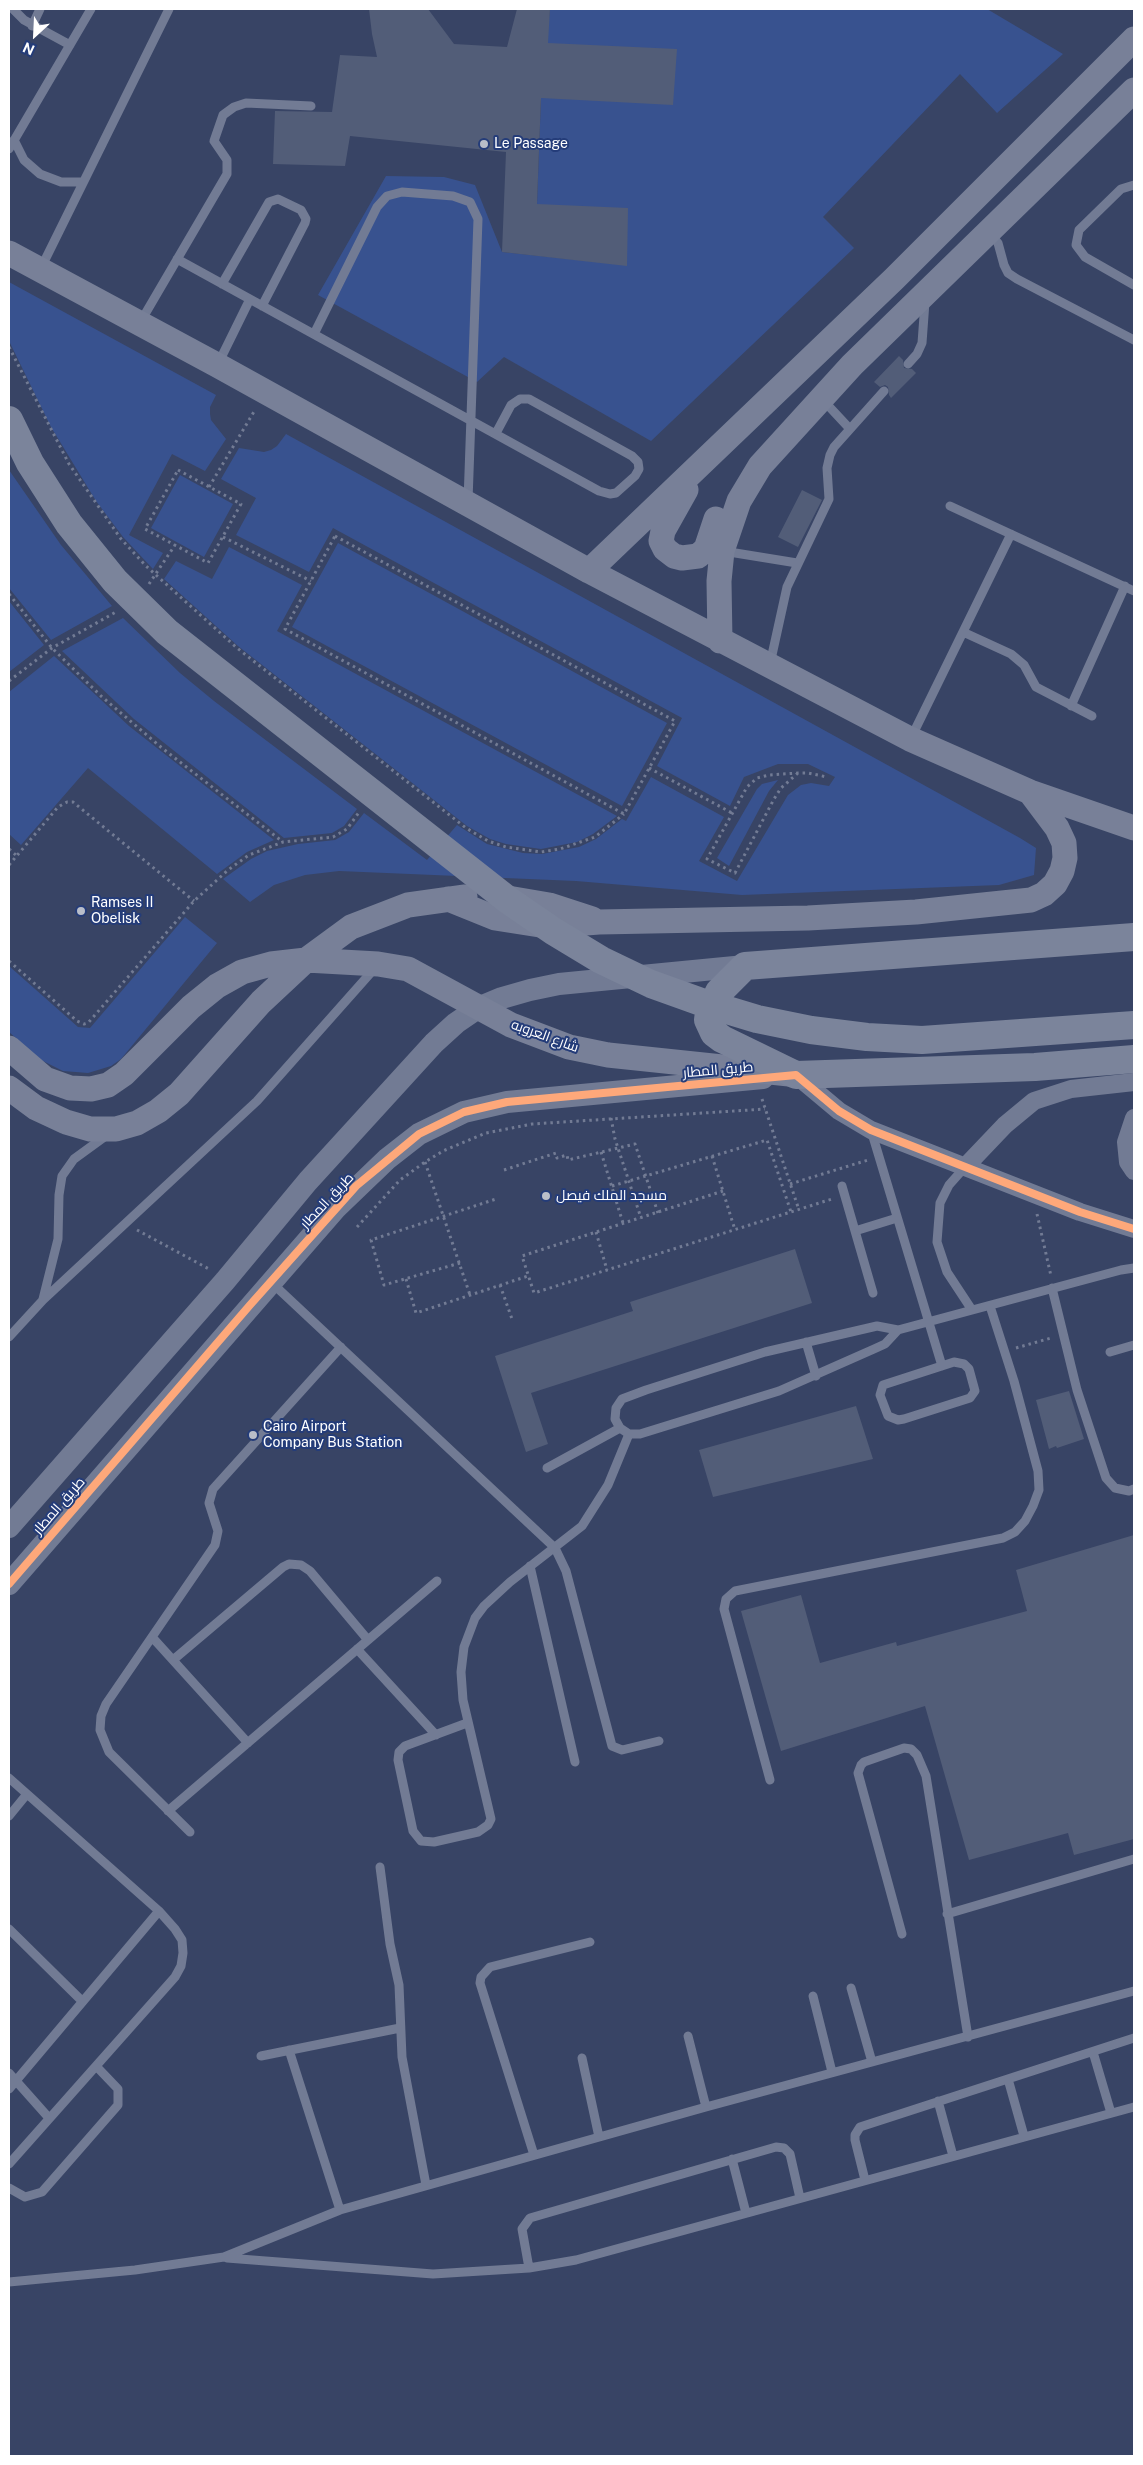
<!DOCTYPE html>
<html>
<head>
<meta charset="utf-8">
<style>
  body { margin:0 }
  #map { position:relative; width:1143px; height:2465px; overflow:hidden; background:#384465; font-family:"Public Sans",sans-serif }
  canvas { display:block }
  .frame { position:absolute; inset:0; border:10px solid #fff; pointer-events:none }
  .north { position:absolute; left:10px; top:10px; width:50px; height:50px; -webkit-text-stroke:4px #243c79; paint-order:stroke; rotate:205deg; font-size:14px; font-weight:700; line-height:20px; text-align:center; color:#fff }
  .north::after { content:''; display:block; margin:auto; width:18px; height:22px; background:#fff; clip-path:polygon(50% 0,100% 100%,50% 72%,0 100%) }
</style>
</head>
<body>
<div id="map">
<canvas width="1143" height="2465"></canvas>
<div class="frame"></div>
<div class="north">N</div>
</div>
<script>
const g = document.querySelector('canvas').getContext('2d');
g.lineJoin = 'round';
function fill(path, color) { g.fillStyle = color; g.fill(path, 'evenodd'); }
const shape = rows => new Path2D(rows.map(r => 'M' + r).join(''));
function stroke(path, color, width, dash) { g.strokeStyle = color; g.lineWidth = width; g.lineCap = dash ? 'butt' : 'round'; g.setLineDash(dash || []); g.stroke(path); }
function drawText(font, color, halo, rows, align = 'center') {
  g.font = font + ' "Public Sans",Cairo,sans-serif'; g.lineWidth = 4; g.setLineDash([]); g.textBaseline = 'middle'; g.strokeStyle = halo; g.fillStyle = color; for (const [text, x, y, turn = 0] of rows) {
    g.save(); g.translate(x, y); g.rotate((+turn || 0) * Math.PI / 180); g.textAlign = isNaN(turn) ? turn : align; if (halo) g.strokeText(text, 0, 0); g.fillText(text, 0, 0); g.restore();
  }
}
fill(shape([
  [550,9,987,9,1063,54,997,113,960,74,823,217,854,248,651,441,504,357,477,382,318,295,386,176,444,177,475,185,502,252,627,265,537,204,541,98],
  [9,282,216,395,210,407,210,414,211,420,226,439,205,471,172,454,129,535,163,553,153,569,123,537,96,501,51,427,9,341],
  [286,434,1020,838,1036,848,1034,875,999,885,742,895,576,881,339,871,305,875,274,885,250,902,223,879,251,859,267,851,298,844,335,840,349,832,364,813,427,860,457,825,487,844,523,853,542,854,579,847,596,839,622,819,626,821,651,777,724,817,699,861,737,881,788,795,801,785,811,783,829,786,835,777,808,764,778,764,744,777,730,806,657,766,682,718,333,528,309,572,236,535,256,498,221,479,239,448,264,452,271,450,277,446],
  [9,470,61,545,112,606,51,640,9,588],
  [180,475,233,504,204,557,151,528],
  [338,543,667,723,622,806,292,627],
  [229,547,302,585,277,631,617,816,593,834,577,842,541,849,506,844,490,839,467,826,238,646,164,579,176,561,212,579],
  [9,601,44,645,9,672],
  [123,618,180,673,214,701,357,809,344,826,332,833,284,838,134,719,62,651],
  [54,656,129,726,274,840,247,852,217,874,88,768,21,845,9,834,9,692],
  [778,780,769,791,729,866,717,858,757,789,762,784],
  [185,917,217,943,121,1059,111,1066,88,1073,63,1071,41,1060,9,1032,9,966,78,1027,90,1028]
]), '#38528f');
fill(shape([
  [369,9,428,9,454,44,507,47,517,9,550,9,548,43,677,49,673,105,541,98,537,204,628,208,627,266,502,252,506,152,350,136,345,166,273,164,275,111,332,112,340,55,377,57,372,34],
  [899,356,903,360,904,368,912,369,916,373,891,398,889,395,888,387,885,385,880,387,874,382],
  [802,490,822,500,798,547,778,537],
  [795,1249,812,1303,531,1393,548,1444,526,1452,495,1356,633,1311,630,1302],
  [1069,1391,1084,1439,1057,1448,1056,1446,1049,1449,1036,1400],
  [856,1406,873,1459,713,1497,699,1450],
  [1134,1535,1134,1839,1074,1855,1068,1833,969,1860,925,1706,781,1751,741,1611,801,1595,820,1663,896,1642,897,1646,1027,1611,1016,1570]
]), '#525d78');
stroke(shape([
  [9,347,69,464,121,539,146,566,237,648,466,828,488,841,506,847,541,852,560,849,595,837,624,814],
  [178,470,241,504,208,563,145,529,178,470],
  [209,487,255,410],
  [335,536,675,721,624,814,285,629,335,536],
  [223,537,311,581],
  [149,584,175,545],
  [9,594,52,648,101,696,162,748,283,842],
  [9,681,52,648,116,612],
  [649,768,732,813],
  [798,773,781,788,774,799,735,873,707,859,747,787,757,778,769,775,798,773,808,773,827,777],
  [9,849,17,856],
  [9,865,58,807,67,802,73,802,194,901],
  [9,961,77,1021,84,1024,88,1023,194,901,228,870,249,855,283,842,333,837,347,829,360,811],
  [762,1099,799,1210],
  [611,1118,615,1139,641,1218],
  [601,1152,623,1223],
  [712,1156,735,1230],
  [425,1162,470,1295],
  [504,1170,556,1153,557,1158,567,1155,568,1160,635,1144,658,1213],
  [790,1184,868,1160],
  [612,1186,767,1140,791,1212],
  [723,1191,522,1256,534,1293,832,1199],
  [1037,1214,1051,1276],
  [357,1227,400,1180,425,1162,443,1151,486,1133,532,1124,765,1109],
  [137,1230,209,1269],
  [596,1232,607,1270],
  [460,1263,384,1285,371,1240,496,1199],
  [406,1279,416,1313,528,1276],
  [500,1285,512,1319],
  [1016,1348,1051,1338]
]), '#727b94', 3, [2.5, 4]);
stroke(shape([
  [13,9,24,20,70,45],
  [32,26,40,9],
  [14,140,24,160,40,174,61,182,82,182],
  [9,149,91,9],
  [1134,185,1121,189,1079,230,1076,245,1085,257,1134,285],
  [989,232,998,243,1004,265,1008,273,1017,279,1134,340],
  [177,259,599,491,610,494,616,493,635,476,639,469,638,462,632,456,529,399,520,399,511,405,496,433],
  [41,268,169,9],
  [222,284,269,202,278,199,301,210,306,219,305,223,262,306],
  [141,321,227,174,227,160,214,141,223,115,234,107,246,103,311,106],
  [314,334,377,207,387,196,402,192,453,196,470,202,478,219,468,501],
  [218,364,250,299],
  [908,364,917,354,922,343,925,302],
  [823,400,850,429],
  [950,506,1134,591],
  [723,551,797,563],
  [963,632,1011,654,1024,665,1036,687,1092,716],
  [770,664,787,587,829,499,827,468,830,455,834,447,884,391],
  [1071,706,1125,586],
  [911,738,1011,534],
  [871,1130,942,1366],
  [965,1167,949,1185,940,1203,937,1242,947,1272,972,1310],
  [842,1186,873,1293],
  [855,1231,897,1218],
  [272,1283,555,1548,566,1571,612,1746,622,1750,659,1741],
  [1052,1288,1077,1390,1106,1478,1115,1488,1129,1491,1134,1489],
  [43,1299,58,1239,59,1195,62,1176,74,1159,107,1135],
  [877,1326,898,1330,885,1344,874,1349,779,1391,640,1434,629,1434,620,1428,615,1419,616,1408,622,1399,646,1390,765,1352,877,1326],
  [898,1330,1121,1270,1134,1268],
  [9,1337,43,1300,257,1101,375,968],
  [806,1342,816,1376],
  [1110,1352,1134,1345],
  [954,1362,964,1364,969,1369,975,1391,970,1398,904,1419,898,1420,888,1416,880,1395,883,1385,954,1362],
  [547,1468,620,1428],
  [530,1566,575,1762],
  [152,1637,248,1743],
  [357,1649,436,1735],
  [173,1660,283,1567,289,1564,301,1565,310,1571,368,1640],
  [467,1723,405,1746,399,1752,398,1760,413,1831,421,1841,434,1842,478,1832,488,1825,491,1819,463,1700,461,1672,464,1647,475,1618,484,1606,510,1582,582,1526,608,1485,629,1434],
  [9,1778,159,1911,175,1929,182,1940,183,1953,181,1966,175,1977,9,2164],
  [770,1780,724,1609,726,1599,735,1591,1003,1538,1015,1532,1025,1521,1033,1506,1039,1490,1038,1471,1014,1381,990,1306],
  [168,1811,437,1581],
  [9,1816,27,1794],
  [190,1832,109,1752,100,1730,101,1716,106,1704,215,1545,218,1531,209,1503,213,1489,341,1347],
  [380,1867,390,1944,399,1985,402,2057,426,2185],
  [947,1914,1134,1859],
  [9,1929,82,2001],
  [902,1934,858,1773,861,1765,864,1762,904,1748,911,1749,917,1755,926,1776,968,2037],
  [851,1988,872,2062],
  [813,1996,832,2072],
  [688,2036,706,2107],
  [289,2050,340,2210],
  [1093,2052,1111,2113],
  [261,2056,400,2028],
  [582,2058,599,2137],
  [9,2073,49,2118],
  [1008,2079,1024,2136],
  [9,2089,159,1911],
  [938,2101,953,2156],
  [534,2155,480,1983,481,1977,490,1967,590,1942],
  [732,2159,746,2213],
  [865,2180,855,2140,855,2135,860,2127,1134,2038],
  [9,2188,25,2197,42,2192,118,2105,118,2089,96,2066],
  [227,2258,433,2274,529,2268,576,2260,1134,2107],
  [529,2268,522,2229,530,2218,776,2147,784,2148,790,2154,800,2198],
  [9,2282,135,2270,224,2257,340,2210,706,2107,1134,1991]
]), '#727b94', 9);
stroke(shape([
  [796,1075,839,1111,871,1130,1080,1212,1134,1229],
  [1134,1118,1126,1142,1128,1162,1134,1171],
  [965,1167,1005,1125,1034,1101,1071,1089,1134,1082]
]), '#727b94', 18);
stroke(shape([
  [9,1527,225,1281,308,1181,434,1043,456,1023,478,1008,502,998,530,990,559,984,745,966],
  [9,1584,336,1208,387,1159,419,1134,464,1112,507,1102,763,1078]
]), '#727b94', 22);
stroke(shape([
  [9,253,217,365,589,571,910,739,1030,792,1134,828],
  [686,490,663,531,661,541,665,549,674,556,682,558,698,556,706,549,716,519],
  [589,571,894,279,1134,39],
  [720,641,719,581,722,551,739,501,760,466,852,365,1134,90],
  [502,897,549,905,592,919],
  [448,899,495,918,546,926,599,922,808,918,916,912,1031,900,1044,894,1055,884,1062,871,1065,858,1064,843,1057,828,1030,792],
  [9,1048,45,1079,70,1088,91,1089,108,1085,124,1074,191,1007,217,986,242,972,271,964,306,960,378,964,408,969,511,1025,569,1047,608,1055,789,1074],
  [9,1088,36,1108,66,1122,90,1129,116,1129,137,1123,158,1111,179,1094,261,1002,306,960,351,927,408,905,465,897]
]), '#788098', 25);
stroke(shape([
  [9,420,30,463,69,524,115,581,167,632,508,900,553,931,601,960,651,984,704,1003,757,1019,811,1030,867,1037,922,1040,1134,1025],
  [1134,937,745,966,719,992,709,1012,708,1020,714,1033,722,1039,796,1075,1035,1067,1134,1059]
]), '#7b849b', 28);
stroke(shape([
  [9,1584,250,1305,356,1186,419,1134,464,1112,507,1102,796,1075,839,1111,871,1130,1080,1212,1134,1229]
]), '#fea87a', 8);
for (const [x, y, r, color] of [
  [484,144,5,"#b9bec9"],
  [81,911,5,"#b9bec9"],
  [546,1196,5,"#b9bec9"],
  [253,1435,5,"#b9bec9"]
]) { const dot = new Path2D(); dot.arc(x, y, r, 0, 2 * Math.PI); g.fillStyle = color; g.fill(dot); stroke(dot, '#243c79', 2); }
drawText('14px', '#fff', '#243c79', [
  ["Le Passage",494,144],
  ["Ramses II",91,903],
  ["Obelisk",91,919],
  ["مسجد الملك فيصل",556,1196],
  ["Cairo Airport",263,1427],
  ["Company Bus Station",263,1443]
], 'left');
drawText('14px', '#fff', '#243c79', [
  ["شارع العروبه",545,1036,20],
  ["طريق المطار",718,1070,-5],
  ["طريق المطار",327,1201,-47],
  ["طريق المطار",59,1506,-49]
]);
</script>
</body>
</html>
